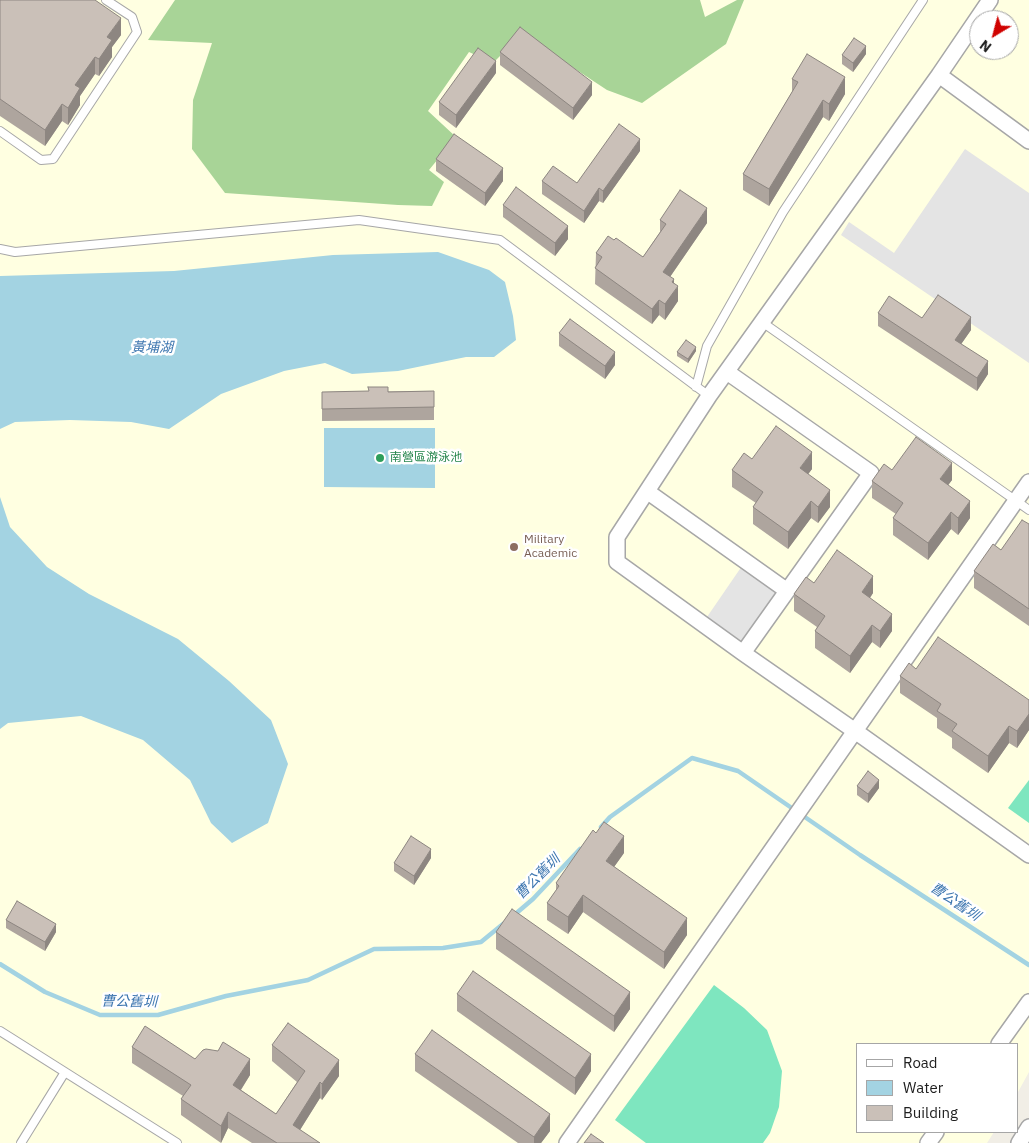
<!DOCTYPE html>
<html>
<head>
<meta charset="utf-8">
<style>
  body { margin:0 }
  #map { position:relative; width:1029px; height:1143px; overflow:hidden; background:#f1eee6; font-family:"IBM Plex Sans",sans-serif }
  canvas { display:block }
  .legend { position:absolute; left:856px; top:1043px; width:162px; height:90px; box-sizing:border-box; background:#fff; border:1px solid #a6a6a6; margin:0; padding:6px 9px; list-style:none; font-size:15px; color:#202020 }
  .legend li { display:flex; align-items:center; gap:10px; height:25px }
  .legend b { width:25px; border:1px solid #a6a6a6 }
  .north { position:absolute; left:969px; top:10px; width:50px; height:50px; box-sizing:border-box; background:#fff; border:1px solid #a6a6a6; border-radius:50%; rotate:217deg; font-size:14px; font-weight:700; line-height:20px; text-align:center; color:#202020 }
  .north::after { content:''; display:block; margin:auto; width:18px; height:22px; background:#d00200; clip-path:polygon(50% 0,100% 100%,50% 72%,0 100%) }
</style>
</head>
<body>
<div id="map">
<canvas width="1029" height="1143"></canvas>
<ul class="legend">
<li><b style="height:6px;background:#fff"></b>Road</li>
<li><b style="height:14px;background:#a3d3e2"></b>Water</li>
<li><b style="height:14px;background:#cac0b8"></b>Building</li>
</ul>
<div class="north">N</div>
</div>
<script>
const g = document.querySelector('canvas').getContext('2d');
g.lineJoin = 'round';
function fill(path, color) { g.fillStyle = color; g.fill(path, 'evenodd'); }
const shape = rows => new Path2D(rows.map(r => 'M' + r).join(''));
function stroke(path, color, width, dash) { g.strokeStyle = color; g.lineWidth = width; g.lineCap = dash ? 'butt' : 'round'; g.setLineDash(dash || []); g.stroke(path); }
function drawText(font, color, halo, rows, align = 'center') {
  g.font = font + ' "IBM Plex Sans","Noto Sans TC",sans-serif'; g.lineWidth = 5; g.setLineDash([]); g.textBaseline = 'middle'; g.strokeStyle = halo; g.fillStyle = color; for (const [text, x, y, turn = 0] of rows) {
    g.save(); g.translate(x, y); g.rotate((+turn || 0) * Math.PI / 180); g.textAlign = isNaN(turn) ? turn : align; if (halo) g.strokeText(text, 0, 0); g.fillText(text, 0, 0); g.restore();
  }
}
fill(shape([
  [0,0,1029,0,1029,1072,1018,1092,1018,1044,858,1044,858,1132,994,1132,987,1143,0,1143],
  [979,20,1009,20,1009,50,979,50]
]), '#ffffe1');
fill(shape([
  [175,0,700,0,705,17,737,0,744,0,726,44,642,103,607,90,522,34,493,63,469,52,428,111,456,137,429,170,444,182,432,206,398,205,225,193,192,149,193,100,212,43,148,40]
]), '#a8d497');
fill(shape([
  [1029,780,1029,823,1008,808],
  [714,985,744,1008,767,1030,782,1071,779,1107,770,1133,763,1143,646,1143,615,1120]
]), '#7ee6bf');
fill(shape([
  [965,149,1029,193,1029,363,841,235,849,222,894,253],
  [742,566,779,591,749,638,741,641,707,617]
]), '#e4e4e4');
fill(shape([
  [438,252,489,270,505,282,513,316,516,340,494,357,466,357,398,371,352,374,325,363,284,371,221,394,169,429,131,422,70,420,15,422,0,429,0,276,174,271,333,255],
  [324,428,435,428,435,488,324,487],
  [0,497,10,527,47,567,89,594,178,639,229,681,271,720,288,764,268,823,232,843,211,823,190,780,143,740,81,716,8,723,0,729]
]), '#a3d3e2');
stroke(shape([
  [601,827,610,817,692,758,738,771,860,855,1029,965],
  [513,916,533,899,580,849],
  [0,964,45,992,100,1015,158,1015,226,996,308,980,374,949,443,948,481,942,503,924]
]), '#a3d3e2', 4.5);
const service = shape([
  [0,131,41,160,53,159,137,32,132,17,106,0],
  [0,249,15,252,359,220,500,240,709,396],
  [762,322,1029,510],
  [696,387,707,346,783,212,923,0],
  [0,1031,177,1143],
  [21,1143,65,1072]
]);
const minor = shape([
  [990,0,939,75,709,396,617,537,617,562,743,653,855,731,1029,855],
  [939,75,1029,141],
  [727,372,871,473,743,653],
  [648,492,786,590],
  [999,1044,1029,1002],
  [567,1143,1029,482],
  [928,1143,936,1132],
  [1019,1143,1029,1127]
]);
stroke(service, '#a7a7a7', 10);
stroke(minor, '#a7a7a7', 18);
stroke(service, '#fff', 8);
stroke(minor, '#fff', 15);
fill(shape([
  [0,0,121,35,112,47,112,57,99,76,95,74,80,96,80,105,68,125,62,121,45,146,0,116],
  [500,52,592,95,573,120,500,65],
  [866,54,853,72,842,64,842,55],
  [496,73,456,128,439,115,439,102],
  [792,79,845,94,829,121,823,117,769,206,743,190,743,174,792,92],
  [640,151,603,203,599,201,584,223,542,194,542,181,577,183],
  [436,159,503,181,485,206,436,171],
  [503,205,568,239,555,256,503,217],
  [660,220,707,223,670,277,674,283,678,301,665,320,659,315,652,324,595,284,596,253,614,240,643,257,660,232],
  [878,313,922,318,971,330,961,344,988,374,977,391,878,326],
  [559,333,615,365,605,379,559,346],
  [696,351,688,363,677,356,677,352],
  [434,391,434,420,322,421,322,392],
  [752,459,812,469,808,474,830,507,818,523,811,518,788,549,753,524,753,507,756,503,732,487,732,470],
  [892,470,952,480,948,485,970,518,958,535,951,529,928,560,893,535,893,518,896,514,872,498,872,481],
  [1029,524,1029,626,974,588,974,571,1001,550],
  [814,583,873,593,870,598,892,631,880,648,872,642,850,673,815,648,815,631,817,627,794,611,794,594],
  [916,669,1029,700,1029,730,1017,748,1009,743,988,773,952,748,952,738,937,728,937,718,900,693,900,676],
  [857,786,879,788,868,803,857,795],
  [624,853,614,867,687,935,664,969,583,912,568,934,547,920,547,903,556,891,556,883],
  [431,858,414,885,394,871,394,863],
  [6,920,56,932,45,951,6,928],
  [496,932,630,1009,614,1032,496,949],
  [457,994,591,1071,575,1095,457,1011],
  [272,1045,339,1076,322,1100,320,1098,300,1130,320,1143,252,1143,228,1128,221,1143,181,1115,181,1099,183,1096,132,1063,132,1047,195,1059,250,1075,241,1090,276,1114,297,1082,272,1061],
  [415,1054,550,1131,541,1143,518,1143,415,1071]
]), '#aea59e');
fill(shape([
  [121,18,121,35,112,47,112,57,99,76,99,59,107,37],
  [866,46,866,54,853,72,853,63],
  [95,57,95,74,80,96,80,105,68,125,68,108,75,85],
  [496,61,496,73,456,128,456,115],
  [845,77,845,94,829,121,829,104],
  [592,82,592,95,573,120,573,108],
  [823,100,823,117,769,206,769,189],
  [62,104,62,121,45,146,45,130],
  [640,139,640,151,603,203,603,191],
  [503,168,503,181,485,206,485,193],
  [599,188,599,201,584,223,584,211],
  [707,208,707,223,663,287,663,272],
  [568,226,568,239,555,256,555,243],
  [674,279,674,292,678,286,678,301,665,320,665,304,672,282],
  [659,300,659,315,652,324,652,309],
  [971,317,971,330,955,353,955,340],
  [696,347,696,351,688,363,688,359],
  [615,352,615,365,605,379,605,366],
  [988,361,988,374,977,391,977,378],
  [812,452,812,469,800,485,800,468],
  [952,463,952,480,940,496,940,479],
  [830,490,830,507,818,523,818,507],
  [811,501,811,518,788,549,788,532],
  [970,501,970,518,958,535,958,518],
  [951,512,951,529,928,560,928,543],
  [873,576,873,593,862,609,862,592],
  [892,614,892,631,880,648,880,631],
  [872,625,872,642,850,673,850,656],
  [1029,714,1029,730,1017,748,1017,731],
  [1009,726,1009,743,988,773,988,756],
  [879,780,879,788,868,803,868,794],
  [624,836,624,853,606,878,606,861],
  [431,849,431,858,414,885,414,876],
  [583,895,583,912,568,934,568,917],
  [687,918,687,935,664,969,664,952],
  [56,924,56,932,45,951,45,942],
  [630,992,630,1009,614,1032,614,1016],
  [591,1054,591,1071,575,1095,575,1078],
  [250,1059,250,1075,233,1102,233,1085],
  [339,1060,339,1076,322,1100,322,1084],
  [320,1082,320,1098,293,1141,293,1125],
  [228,1112,228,1128,221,1143,221,1126],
  [550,1114,550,1131,541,1143,534,1143,534,1137]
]), '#8d8681');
const building = shape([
  [0,0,95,0,121,18,107,37,112,40,99,59,95,57,75,85,80,88,68,108,62,104,45,130,0,99,0,0],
  [520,27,592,82,573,108,500,52,520,27],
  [854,38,866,46,853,63,842,55,854,38],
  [478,48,496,61,456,115,439,102,478,48],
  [807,54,845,77,829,104,823,100,769,189,743,174,798,82,792,79,807,54],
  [619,124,640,139,603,191,599,188,584,211,542,181,553,166,577,183,619,124],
  [454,134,503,168,485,193,436,159,454,134],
  [516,187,568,226,555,243,503,205,516,187],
  [680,190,707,208,663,272,674,279,672,282,678,286,665,304,659,300,652,309,595,268,602,257,596,253,608,236,614,240,616,238,643,257,666,224,660,220,680,190],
  [938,295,971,317,955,340,988,361,977,378,878,313,889,296,922,318,938,295],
  [570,319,615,352,605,366,559,333,570,319],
  [686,340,696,347,688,359,677,352,686,340],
  [368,387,388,387,388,392,434,391,434,407,322,409,322,392,369,391,368,387],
  [776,426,812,452,800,468,830,490,818,507,811,501,788,532,753,507,763,492,732,470,744,453,752,459,776,426],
  [916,437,952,463,940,479,970,501,958,518,951,512,928,543,893,518,903,503,872,481,884,464,892,470,916,437],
  [1022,520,1029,524,1029,609,974,571,993,544,1001,550,1022,520],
  [837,550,873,576,862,592,892,614,880,631,872,625,850,656,815,631,825,616,794,594,806,577,814,583,837,550],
  [938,637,1029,700,1029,714,1017,731,1009,726,988,756,952,731,957,724,937,711,941,704,900,676,909,663,916,669,938,637],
  [868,771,879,780,868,794,857,786,868,771],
  [604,822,624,836,606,861,687,918,664,952,583,895,568,917,547,903,559,886,556,883,593,830,596,833,604,822],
  [411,836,431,849,414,876,394,863,411,836],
  [17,901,56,924,45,942,6,920,17,901],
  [512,909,630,992,614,1016,496,932,512,909],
  [473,971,591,1054,575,1078,457,994,473,971],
  [288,1023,339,1060,322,1084,320,1082,293,1125,320,1143,277,1143,228,1112,221,1126,181,1099,191,1085,132,1047,145,1026,195,1059,203,1050,206,1049,218,1051,223,1042,250,1059,233,1085,276,1114,305,1071,272,1045,288,1023],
  [432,1030,550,1114,534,1137,415,1054,432,1030],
  [591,1134,604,1143,584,1143,591,1134]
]);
fill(building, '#cac0b8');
stroke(building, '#8d8681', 1);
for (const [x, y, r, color] of [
  [380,458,5,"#2e9e5b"],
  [514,547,5,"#8d6e63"]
]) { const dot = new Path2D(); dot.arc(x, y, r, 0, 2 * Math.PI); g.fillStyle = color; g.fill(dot); stroke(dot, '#fff', 2); }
drawText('12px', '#27864d', '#fff', [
  ["南營區游泳池",390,458]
], 'left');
drawText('12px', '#785e54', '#fff', [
  ["Military",524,540],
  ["Academic",524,554]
], 'left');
drawText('italic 14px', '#4078b1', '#fff', [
  ["黃埔湖",152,348],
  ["曹公舊圳",538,877,-45],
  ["曹公舊圳",955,902,34],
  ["曹公舊圳",129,1002,1]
]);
</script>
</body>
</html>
